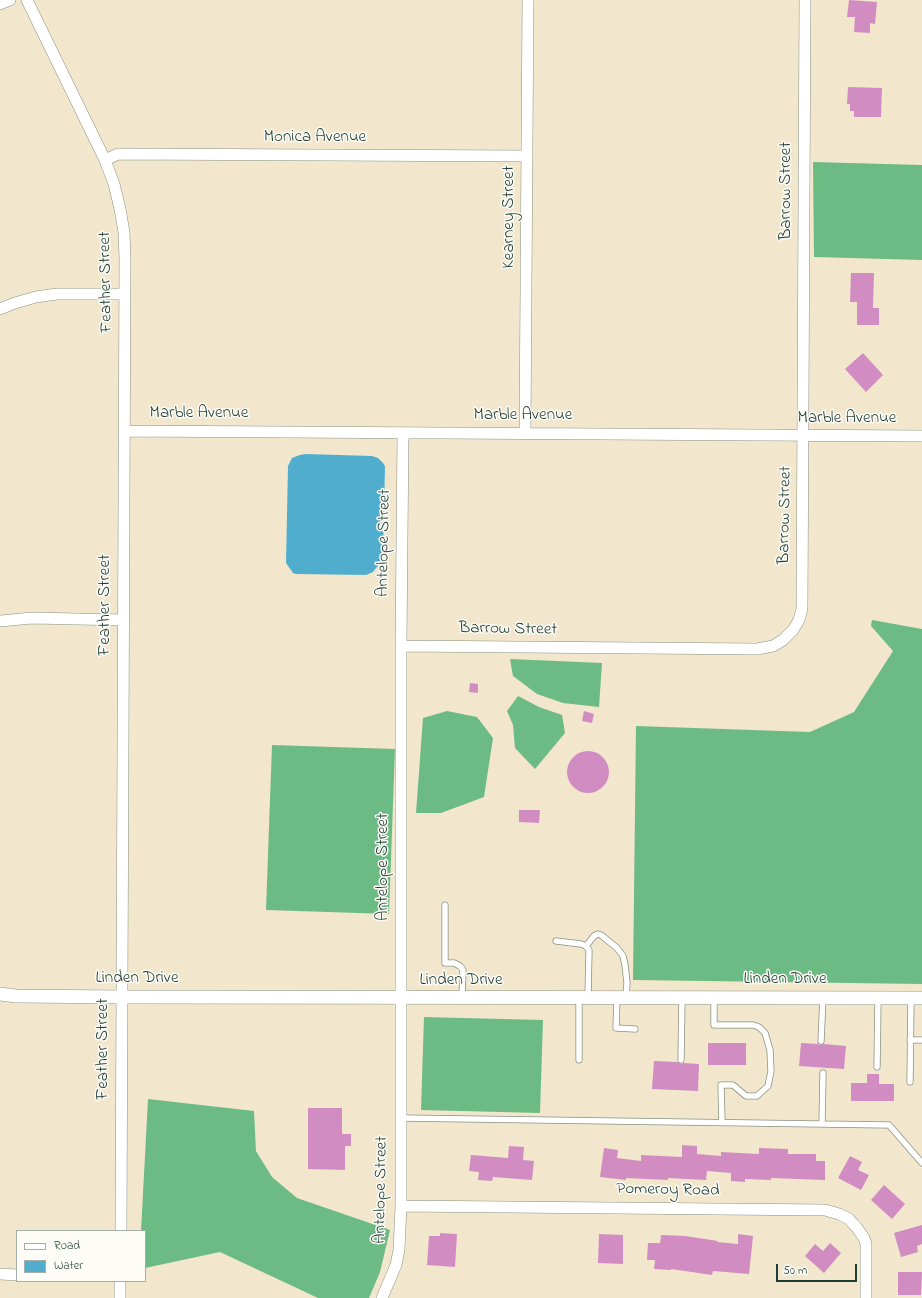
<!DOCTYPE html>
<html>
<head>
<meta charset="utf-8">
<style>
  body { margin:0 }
  #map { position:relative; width:922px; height:1298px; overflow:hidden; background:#f2e6cd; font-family:"Indie Flower",sans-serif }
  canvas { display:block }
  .legend { position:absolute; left:16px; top:1230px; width:130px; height:52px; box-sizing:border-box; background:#fdfcf7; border:1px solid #a4b0a9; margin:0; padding:5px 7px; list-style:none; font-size:12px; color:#1f3d34 }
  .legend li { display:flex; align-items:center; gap:8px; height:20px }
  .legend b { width:20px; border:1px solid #a4b0a9 }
  .scale { position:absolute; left:776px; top:1264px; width:81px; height:18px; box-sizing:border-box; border:2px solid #1f3d34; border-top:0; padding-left:5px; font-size:12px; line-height:14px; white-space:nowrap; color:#1f3d34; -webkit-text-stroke:3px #fdfcf7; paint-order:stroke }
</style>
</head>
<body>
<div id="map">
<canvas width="922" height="1298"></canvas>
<ul class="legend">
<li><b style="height:5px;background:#fff"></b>Road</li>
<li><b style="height:11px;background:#50adce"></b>Water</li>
</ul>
<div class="scale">50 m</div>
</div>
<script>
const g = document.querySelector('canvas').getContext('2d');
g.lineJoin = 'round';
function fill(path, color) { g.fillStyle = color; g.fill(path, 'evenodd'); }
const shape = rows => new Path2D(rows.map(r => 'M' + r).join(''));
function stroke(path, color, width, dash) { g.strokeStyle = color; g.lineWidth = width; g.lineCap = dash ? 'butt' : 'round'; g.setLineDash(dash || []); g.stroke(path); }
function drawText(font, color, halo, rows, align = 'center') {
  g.font = font + ' "Indie Flower",sans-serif'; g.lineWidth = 3; g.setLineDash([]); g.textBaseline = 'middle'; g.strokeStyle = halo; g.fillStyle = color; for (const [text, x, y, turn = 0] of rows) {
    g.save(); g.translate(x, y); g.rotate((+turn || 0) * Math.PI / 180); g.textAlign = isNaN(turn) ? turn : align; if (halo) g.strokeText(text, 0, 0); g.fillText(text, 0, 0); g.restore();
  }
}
fill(shape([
  [813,162,922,165,922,260,814,257],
  [872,620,922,629,922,984,633,980,636,726,810,732,854,712,893,651,871,626],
  [510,659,602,663,599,707,563,703,537,694,513,676],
  [518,696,539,707,562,715,565,733,535,769,515,748,513,725,507,711],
  [447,711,477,717,493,738,484,797,441,813,416,813,423,718],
  [272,745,395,749,389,914,266,910],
  [424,1017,543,1020,540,1113,421,1110],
  [148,1099,254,1111,256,1151,272,1177,297,1198,390,1230,380,1272,369,1298,318,1298,220,1252,145,1268,145,1231,141,1231]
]), '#6cbb85');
fill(shape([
  [305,454,372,456,378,458,383,463,385,466,383,556,380,563,373,572,366,575,296,574,293,573,286,563,288,466,292,458,300,455]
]), '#50adce');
fill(shape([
  [849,0,877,2,875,24,870,23,870,33,854,32,855,17,847,17],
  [848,87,882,88,881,117,854,117,854,111,850,111,850,104,847,104],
  [851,273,874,273,873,308,879,308,879,325,857,325,857,302,850,302],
  [863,353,883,375,866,392,845,369],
  [470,683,478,684,478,693,469,692],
  [584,711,594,714,592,723,582,721],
  '567 772a21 21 0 1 1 42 0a21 21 0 1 1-42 0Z',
  [519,810,540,810,539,823,519,822],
  [708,1043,746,1043,746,1065,708,1065],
  [801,1043,818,1044,820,1045,824,1044,846,1046,844,1069,799,1066],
  [654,1061,678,1062,681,1064,684,1063,699,1064,698,1091,652,1089],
  [867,1074,879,1074,879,1084,894,1084,894,1101,851,1101,851,1083,867,1083],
  [308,1108,342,1108,342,1134,351,1134,351,1146,345,1146,345,1170,308,1169],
  [682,1145,697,1146,697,1154,721,1156,721,1152,759,1154,759,1148,788,1149,788,1154,816,1154,816,1161,825,1161,825,1180,771,1178,771,1180,745,1179,745,1182,731,1181,731,1173,707,1171,706,1180,668,1178,668,1180,626,1178,626,1180,600,1177,604,1148,618,1150,617,1158,641,1161,641,1155,682,1157],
  [509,1146,524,1147,523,1160,534,1161,532,1180,493,1177,492,1181,478,1180,479,1172,469,1171,471,1155,508,1158],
  [850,1156,862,1162,858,1170,869,1175,861,1190,838,1178],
  [884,1185,905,1204,892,1219,871,1200],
  [922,1225,922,1244,917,1246,918,1252,901,1257,894,1233],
  [440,1233,457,1234,455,1267,427,1265,429,1236,440,1236],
  [599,1234,623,1235,623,1264,598,1263],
  [738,1234,753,1236,749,1274,713,1271,712,1275,671,1269,671,1270,654,1269,655,1260,647,1260,648,1243,660,1243,661,1235,685,1236,718,1241,717,1242,738,1244],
  [830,1243,841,1253,824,1273,805,1256,815,1244,823,1251],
  [898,1272,922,1272,921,1295,898,1295]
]), '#d18dc2');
const service = shape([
  [445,905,445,963,454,963,460,966,463,970,462,998],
  [556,941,581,944,586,946,589,950,588,998],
  [586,946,594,936,598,934,601,935,617,948,623,956,625,965,627,983,626,998],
  [617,998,616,1028,635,1029],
  [714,999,714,1025,753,1025,759,1027,765,1033,770,1050,771,1071,768,1086,757,1096,746,1096,733,1085,721,1085,722,1123],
  [910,1040,922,1040],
  [821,1041,823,998],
  [579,1060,579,999],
  [681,1060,682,999],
  [877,1067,878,999],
  [910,1082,911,999],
  [401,1118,889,1125,922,1163],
  [822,1124,823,1073]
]);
const minor = shape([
  [27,0,105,160,114,184,120,209,124,232,125,258,121,1231],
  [0,4,10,0],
  [105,160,118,154,527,156],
  [0,309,15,303,36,297,57,294,125,294],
  [124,431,922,436],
  [525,433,528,0],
  [0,621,32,618,123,620],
  [401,646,757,649,773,646,783,640,793,630,799,620,802,609,805,0],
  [401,1206,825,1210,839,1214,849,1219,857,1228,864,1238,866,1244,866,1298],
  [0,1274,17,1275],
  [120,1298,120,1281],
  [382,1298,396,1265,399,1250,401,1206,401,646,403,433]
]);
const tertiary = shape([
  [0,994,16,996,122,997,922,998]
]);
stroke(service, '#889280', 7);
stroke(minor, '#889280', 12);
stroke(tertiary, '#889280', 14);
stroke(service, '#fff', 5.5);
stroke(minor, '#fff', 11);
stroke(tertiary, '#fff', 13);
drawText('17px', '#1f3d34', '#fdfcf7', [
  ["Monica Avenue",315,138],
  ["Barrow Street",787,191,-90],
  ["Kearney Street",510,217,-90],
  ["Feather Street",107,282,-91],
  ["Marble Avenue",199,414],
  ["Marble Avenue",523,416],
  ["Marble Avenue",847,419],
  ["Barrow Street",786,515,-89],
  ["Antelope Street",385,543,-89],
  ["Feather Street",106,605,-90],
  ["Barrow Street",508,630,1],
  ["Antelope Street",384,867,-90],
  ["Linden Drive",137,979],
  ["Linden Drive",785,980],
  ["Linden Drive",461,981],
  ["Feather Street",104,1049,-90],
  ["Antelope Street",382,1190,-89],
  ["Pomeroy Road",668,1191,1]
]);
</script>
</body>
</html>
